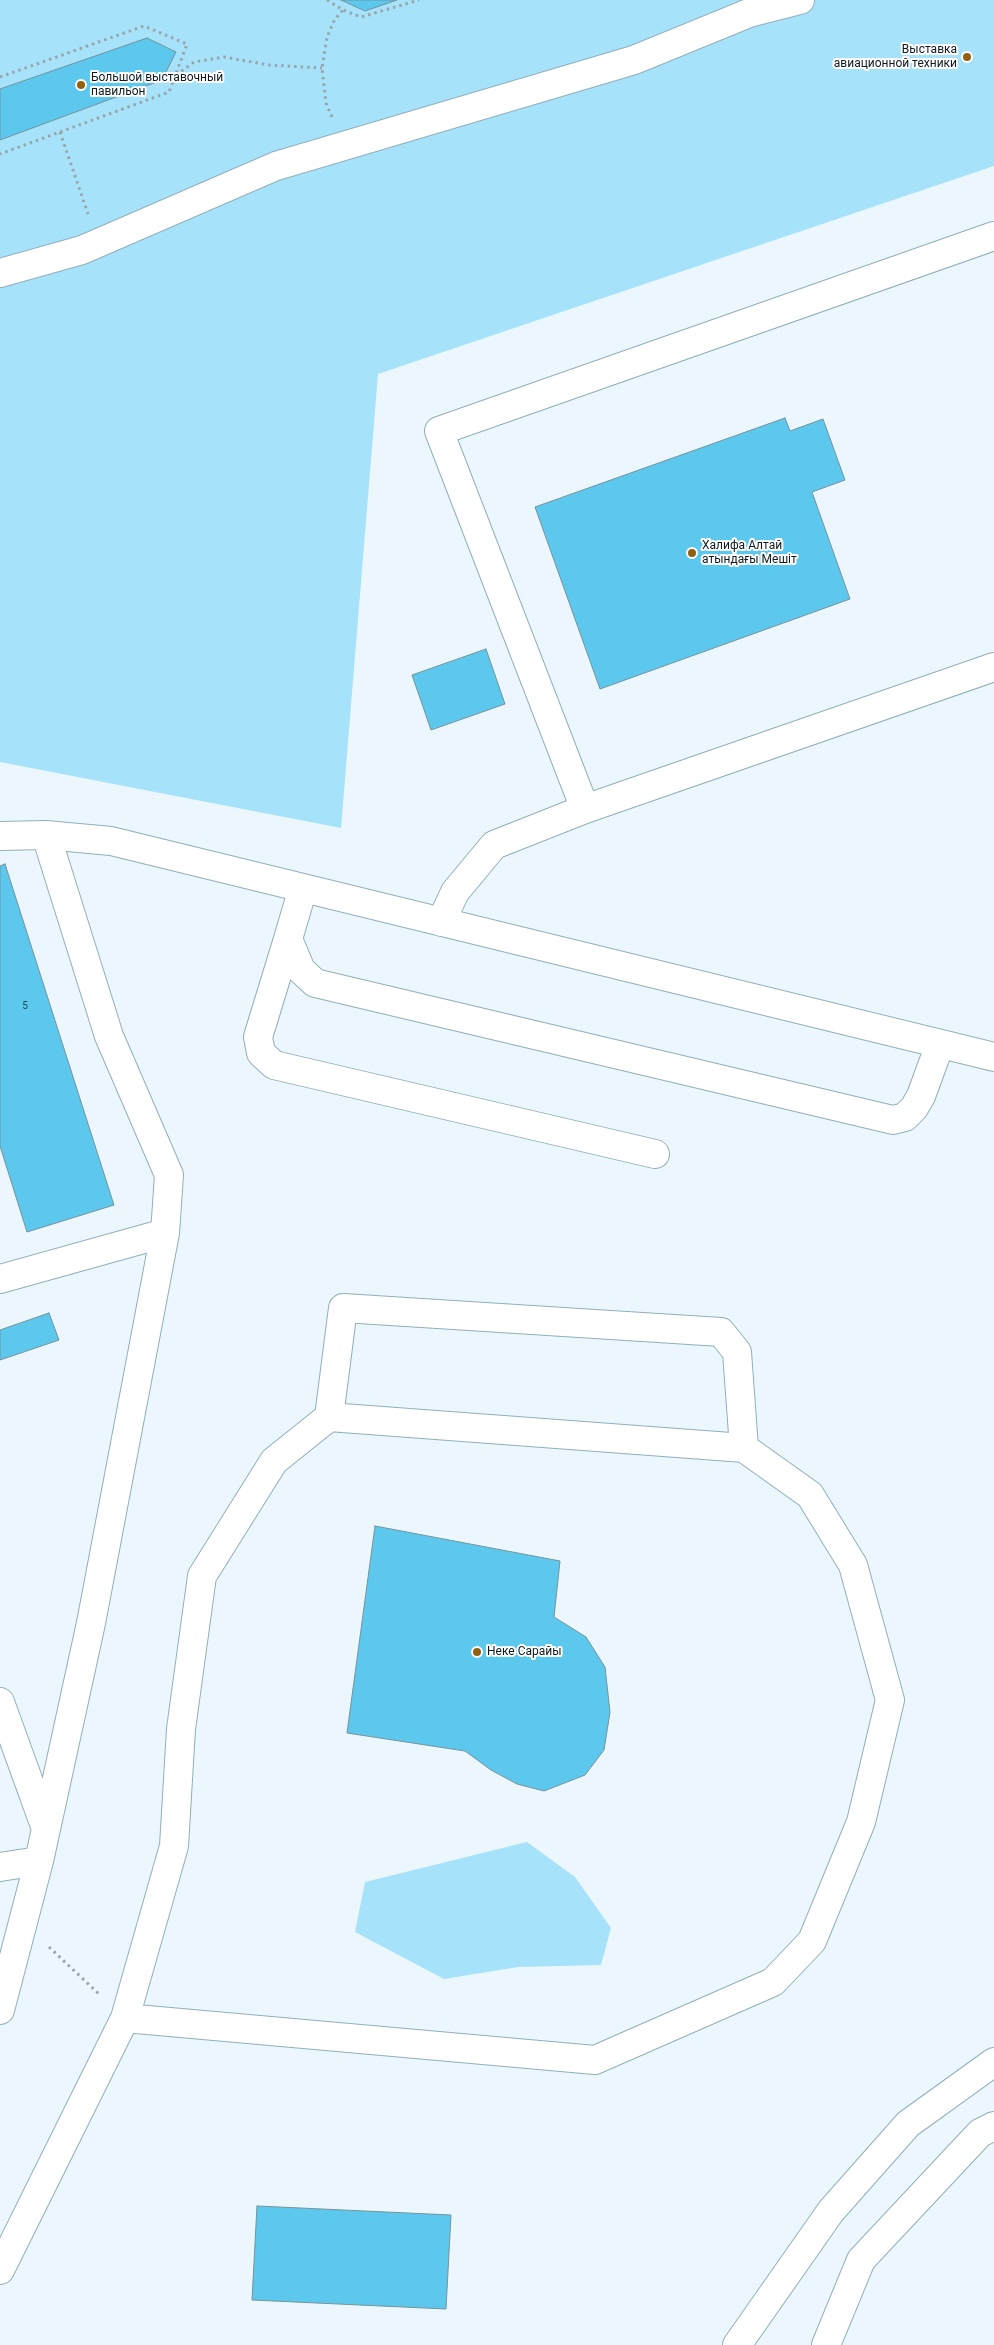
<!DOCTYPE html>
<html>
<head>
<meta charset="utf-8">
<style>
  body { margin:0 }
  canvas { display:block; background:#ebf7fc }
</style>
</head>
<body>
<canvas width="994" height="2345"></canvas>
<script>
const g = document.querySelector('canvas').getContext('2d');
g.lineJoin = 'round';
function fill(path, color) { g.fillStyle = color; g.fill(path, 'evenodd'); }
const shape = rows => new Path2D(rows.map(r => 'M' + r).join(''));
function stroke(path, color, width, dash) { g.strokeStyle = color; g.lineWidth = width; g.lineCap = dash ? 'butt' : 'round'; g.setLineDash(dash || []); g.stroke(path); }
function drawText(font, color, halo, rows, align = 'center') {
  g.font = font + ' Roboto,sans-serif'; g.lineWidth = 4; g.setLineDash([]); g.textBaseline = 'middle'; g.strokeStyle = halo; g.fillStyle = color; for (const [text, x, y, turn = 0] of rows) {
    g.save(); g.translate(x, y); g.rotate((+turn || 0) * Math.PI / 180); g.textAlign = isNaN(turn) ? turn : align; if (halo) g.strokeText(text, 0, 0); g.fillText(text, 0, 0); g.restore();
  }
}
fill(shape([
  [0,0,994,0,994,166,378,374,341,828,0,762],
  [527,1842,575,1877,611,1928,601,1965,518,1967,444,1979,355,1932,365,1882]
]), '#a6e3fb');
const building = shape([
  [341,0,397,0,365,11,341,0],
  [147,38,176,52,162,80,0,140,0,89,147,38],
  [785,418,790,431,823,419,845,480,812,492,850,599,600,689,535,507,785,418],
  [486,649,505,704,431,730,412,675,486,649],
  [5,864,114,1205,27,1232,0,1146,0,866,5,864],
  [49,1313,59,1340,0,1360,0,1330,49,1313],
  [375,1526,560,1561,554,1617,586,1637,605,1667,610,1712,604,1750,585,1775,544,1791,517,1784,491,1770,465,1751,347,1733,375,1526],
  [257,2206,451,2215,446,2309,252,2300,257,2206]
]);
fill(building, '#5cc8ee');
stroke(building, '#75929d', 1);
const minor = shape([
  [994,236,439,431,585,809,994,667],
  [0,273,82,250,276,166,634,60,749,13,800,0],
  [0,836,46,835,111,841,994,1057],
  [303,888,288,939,301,970,315,983,893,1120,905,1117,914,1108,921,1096,940,1044],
  [441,922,455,892,494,845,585,809],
  [288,939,258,1037,261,1053,274,1065,655,1154],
  [0,1279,165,1233],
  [329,1417,744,1448],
  [0,1702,46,1829],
  [0,1867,39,1861],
  [0,2010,39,1861,91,1623,165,1233,169,1175,109,1036,46,835],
  [0,2270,125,2018,174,1846,181,1729,202,1576,274,1461,329,1417,343,1308,721,1332,737,1352,744,1448,810,1495,853,1565,890,1700,861,1822,812,1941,773,1982,595,2060,125,2018]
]);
const major = shape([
  [737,2345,831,2211,908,2124,994,2062],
  [826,2345,861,2260,980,2133,994,2126]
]);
stroke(minor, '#91afbb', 30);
stroke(major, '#91afbb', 30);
stroke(shape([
  [327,0,343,10,361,17,419,0],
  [176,75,194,62,224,57,269,65,322,68],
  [0,77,144,26,187,44,169,92,0,154],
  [332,117,326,103,322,68,327,37,335,19,343,10],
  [60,132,88,214],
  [49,1947,99,1994]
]), '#99a5aa', 3, [2.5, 4]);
stroke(minor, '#fff', 28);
stroke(major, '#fff', 28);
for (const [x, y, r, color] of [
  [967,57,5,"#926110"],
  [81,85,5,"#926110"],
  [692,553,5,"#926110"],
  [477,1652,5,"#926110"]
]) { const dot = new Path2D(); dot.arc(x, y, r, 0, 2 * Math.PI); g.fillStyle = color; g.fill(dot); stroke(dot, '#fff', 2); }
drawText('10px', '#224653', null, [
  ["5",25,1006]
]);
drawText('12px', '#0f1a1f', '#fff', [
  ["Выставка",957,50,"right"],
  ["авиационной техники",957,64,"right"],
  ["Большой выставочный",91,78],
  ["павильон",91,92],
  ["Халифа Алтай",702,546],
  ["атындағы Мешіт",702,560],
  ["Неке Сарайы",487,1652]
], 'left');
</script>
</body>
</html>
